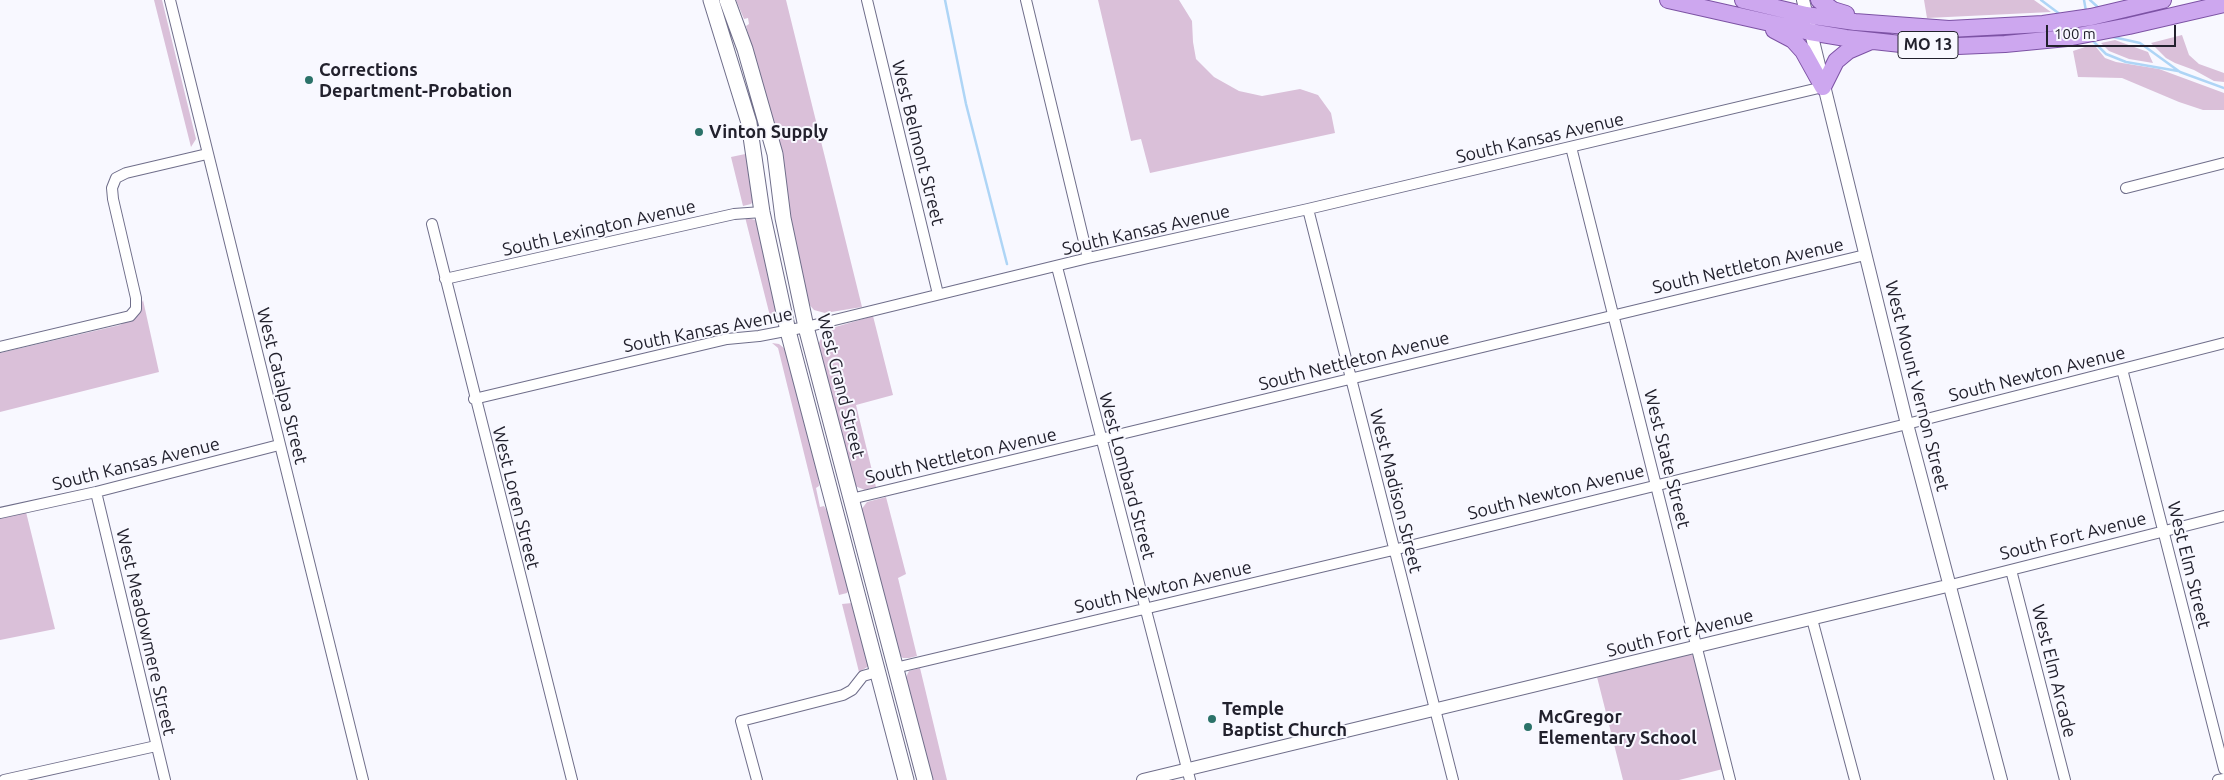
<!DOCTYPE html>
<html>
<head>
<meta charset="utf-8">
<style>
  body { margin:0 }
  #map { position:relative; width:2224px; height:780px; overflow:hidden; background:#f8f8ff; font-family:Ubuntu,sans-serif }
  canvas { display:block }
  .scale { position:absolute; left:2046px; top:25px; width:130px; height:22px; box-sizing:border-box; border:2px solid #22212d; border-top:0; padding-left:6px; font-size:15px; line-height:18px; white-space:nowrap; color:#22212d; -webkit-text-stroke:4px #f8f8ff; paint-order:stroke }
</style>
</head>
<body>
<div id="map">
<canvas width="2224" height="780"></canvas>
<div class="scale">100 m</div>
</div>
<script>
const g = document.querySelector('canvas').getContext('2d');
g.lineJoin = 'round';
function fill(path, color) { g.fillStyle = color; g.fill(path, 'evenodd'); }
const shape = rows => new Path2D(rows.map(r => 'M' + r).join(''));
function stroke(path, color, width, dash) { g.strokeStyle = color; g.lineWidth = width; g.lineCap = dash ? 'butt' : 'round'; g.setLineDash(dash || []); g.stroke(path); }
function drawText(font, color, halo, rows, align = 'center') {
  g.font = font + ' Ubuntu,sans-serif'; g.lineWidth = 4; g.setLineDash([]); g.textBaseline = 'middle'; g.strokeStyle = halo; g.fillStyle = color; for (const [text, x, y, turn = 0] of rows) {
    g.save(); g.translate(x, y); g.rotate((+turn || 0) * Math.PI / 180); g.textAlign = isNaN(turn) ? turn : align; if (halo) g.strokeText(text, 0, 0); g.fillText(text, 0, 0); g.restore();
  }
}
fill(shape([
  [154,0,162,0,196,139,191,147],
  [736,0,786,0,862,307,825,313,814,310,807,302,790,239,780,147,746,26,749,24,748,18,744,19],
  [1098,0,1179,0,1192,21,1193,42,1196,59,1214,77,1239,91,1262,96,1300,89,1318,95,1331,113,1335,133,1150,173,1141,139,1131,141],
  [1924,0,2034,0,2051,12,1927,18],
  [2182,35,2189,55,2199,64,2224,73,2224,82,2214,81,2194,70,2175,63,2166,58,2151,43],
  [2115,40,2148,52,2153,63,2129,59,2109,51,2101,43],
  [2091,45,2096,47,2105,58,2116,62,2159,69,2224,93,2224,110,2203,110,2179,102,2122,78,2078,77,2073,51],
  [750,153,755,198,751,204,743,206,731,157],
  [745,217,755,220,757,223,777,313,772,324],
  [143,300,159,372,0,412,0,353,120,325,136,316],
  [873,316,893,395,856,405,876,487,865,490,855,486,818,345,823,334,832,328],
  [772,343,779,344,785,349,817,459,819,486,816,488,820,507,824,506,832,520,849,590,847,593,839,595,778,348],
  [886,497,906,574,898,578,917,656,909,658,903,658,899,655,861,510,867,502],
  [26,512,55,629,0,640,0,518],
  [852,603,869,666,859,672,842,604],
  [1690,654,1694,656,1723,769,1679,780,1623,780,1597,677],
  [920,668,947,780,930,780,905,679,909,671]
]), '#dac0d9');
stroke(shape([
  [945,0,966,104,1007,264],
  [2041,0,2061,15],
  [2084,0,2086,11],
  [2090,0,2100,9],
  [2113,37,2140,43,2180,72,2224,88],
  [2092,40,2106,54,2126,62,2178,71]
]), '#aed5f6', 2.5);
const minor = shape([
  [170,0,363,780],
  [867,0,938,294],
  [1026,0,1088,258],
  [1571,147,1730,780],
  [2126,188,2224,163],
  [1308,209,1453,780],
  [432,224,572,780],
  [1057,267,1190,780],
  [445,279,734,214,762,212],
  [0,347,130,316,136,309,136,298,113,199,112,188,116,178,126,173,207,154],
  [2122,369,2224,769],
  [474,399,727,339,759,336,806,327,1088,258,1308,209,1823,87],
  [96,492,165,780],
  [851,499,1865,255],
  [0,513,96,492,279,445],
  [2011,570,2065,780],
  [1951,585,2224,516],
  [1812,619,1855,780],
  [895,668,1393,550,1907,424,2224,343],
  [4,780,156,746],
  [757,780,741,721,843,695,852,690,863,676,877,672],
  [2218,780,2224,779]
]);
const tertiary = shape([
  [1803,0,1907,424,2001,780],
  [1143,780,1951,585]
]);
const secondary = shape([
  [711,0,749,123,762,212,788,331,906,780],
  [727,0,745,49,775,154,783,218,806,327,925,780]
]);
const primary = shape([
  [1668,0,1810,32,1846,38,1910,45,1958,46,2005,44,2067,38,2129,26,2224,4],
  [1743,0,1806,15,1855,22,1949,29,2043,24,2091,17,2163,0],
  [1819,0,1833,10,1846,14],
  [1774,30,1793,40,1803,51,1823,87],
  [1823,87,1836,61,1848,51,1869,42]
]);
stroke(minor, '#6f6e8a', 12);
stroke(tertiary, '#6f6e8a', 14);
stroke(secondary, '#6f6e8a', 17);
stroke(primary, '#7c52a4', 18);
stroke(minor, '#fff', 10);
stroke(tertiary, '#fff', 12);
stroke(secondary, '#fff', 15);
stroke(primary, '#cda7ef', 16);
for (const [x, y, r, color] of [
  [309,80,5,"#2b7269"],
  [699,132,5,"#2b7269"],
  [1212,719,5,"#2b7269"],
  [1528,727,5,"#2b7269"]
]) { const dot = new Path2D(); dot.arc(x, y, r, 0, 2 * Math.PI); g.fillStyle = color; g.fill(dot); stroke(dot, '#f8f8ff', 2); }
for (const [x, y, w] of [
  [1928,45,60]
]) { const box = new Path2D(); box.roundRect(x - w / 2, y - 13.5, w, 27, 4); g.fillStyle = '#f8f8ff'; g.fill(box); stroke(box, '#22212d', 1); }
drawText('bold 16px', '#22212d', null, [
  ["MO 13",1928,45]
]);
drawText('bold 18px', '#22212d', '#f8f8ff', [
  ["Corrections",319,70],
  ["Department-Probation",319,91],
  ["Vinton Supply",709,132],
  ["Temple",1222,709],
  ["Baptist Church",1222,730],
  ["McGregor",1538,717],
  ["Elementary School",1538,738]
], 'left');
drawText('18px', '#22212d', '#f8f8ff', [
  ["South Kansas Avenue",1540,138,-13],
  ["West Belmont Street",918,143,76],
  ["South Lexington Avenue",599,228,-13],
  ["South Kansas Avenue",1146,230,-13],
  ["South Nettleton Avenue",1748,266,-13],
  ["South Kansas Avenue",708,330,-11],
  ["South Nettleton Avenue",1354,361,-14],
  ["South Newton Avenue",2037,374,-14],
  ["West Catalpa Street",282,386,76],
  ["West Grand Street",841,386,76],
  ["West Mount Vernon Street",1917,386,76],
  ["South Nettleton Avenue",961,456,-13],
  ["West State Street",1667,459,76],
  ["South Kansas Avenue",136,464,-14],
  ["West Lombard Street",1127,476,75],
  ["West Madison Street",1396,491,76],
  ["South Newton Avenue",1556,492,-14],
  ["West Loren Street",516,498,76],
  ["South Fort Avenue",2073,536,-14],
  ["West Elm Street",2189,565,76],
  ["South Newton Avenue",1163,587,-13],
  ["West Meadowmere Street",146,632,77],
  ["South Fort Avenue",1680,633,-14],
  ["West Elm Arcade",2054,671,76]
]);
</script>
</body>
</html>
